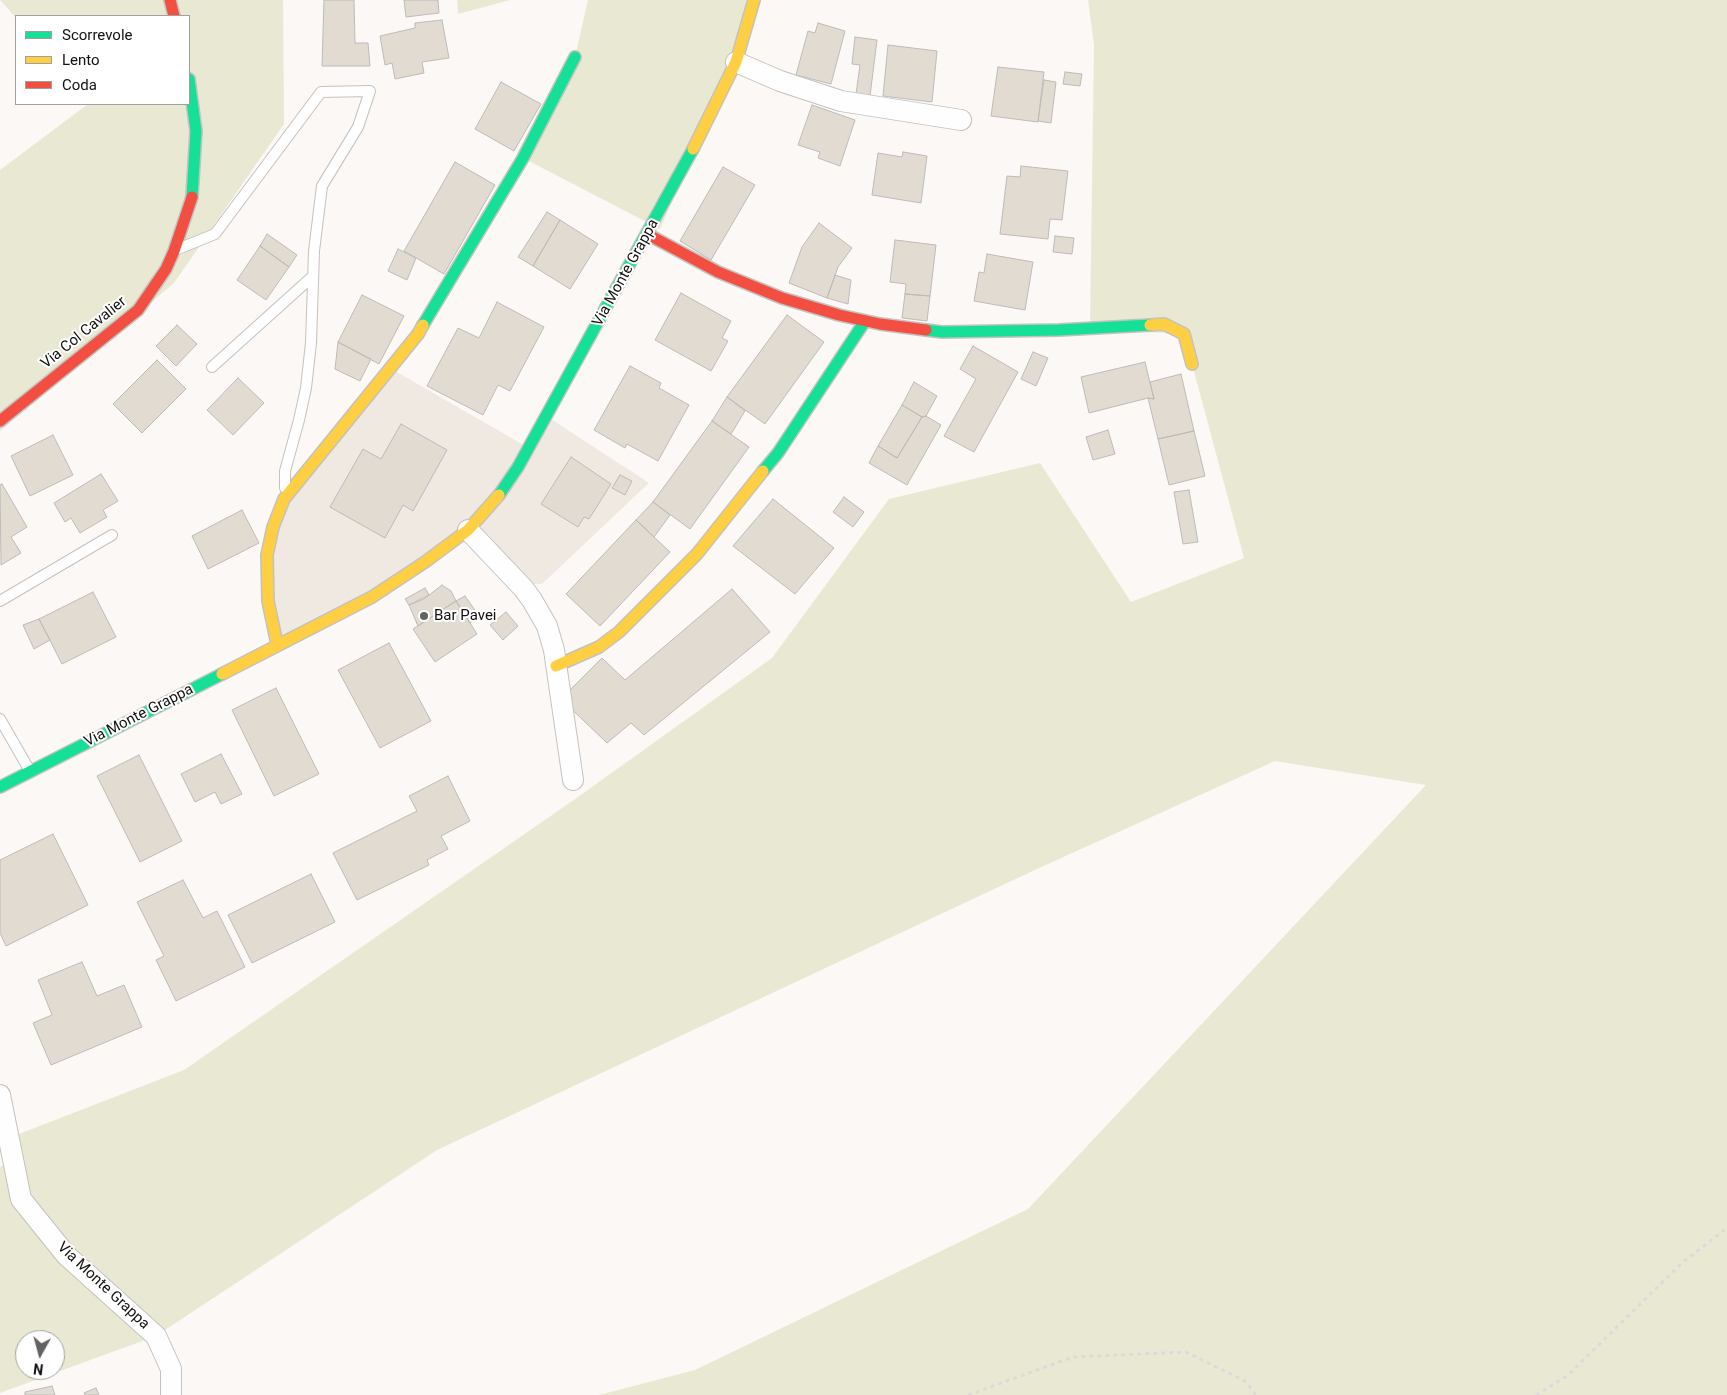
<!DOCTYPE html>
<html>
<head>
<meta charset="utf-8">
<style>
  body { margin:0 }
  #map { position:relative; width:1727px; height:1395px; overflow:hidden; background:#fbf8f5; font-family:Roboto,sans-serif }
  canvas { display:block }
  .legend { position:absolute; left:15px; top:15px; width:175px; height:90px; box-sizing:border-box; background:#fff; border:1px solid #a1a09f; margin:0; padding:6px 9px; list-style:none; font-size:15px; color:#13110f }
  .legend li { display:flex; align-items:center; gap:10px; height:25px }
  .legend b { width:25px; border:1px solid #a1a09f }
  .north { position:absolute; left:15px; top:1330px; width:50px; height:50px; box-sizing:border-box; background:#fff; border:1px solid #a1a09f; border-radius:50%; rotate:187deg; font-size:14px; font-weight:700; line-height:20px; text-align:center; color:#13110f }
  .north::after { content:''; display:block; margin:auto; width:18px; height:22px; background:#646260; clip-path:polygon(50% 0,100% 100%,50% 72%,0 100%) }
</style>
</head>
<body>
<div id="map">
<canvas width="1727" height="1395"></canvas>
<ul class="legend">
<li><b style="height:6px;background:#16e098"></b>Scorrevole</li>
<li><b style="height:6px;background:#ffcf43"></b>Lento</li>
<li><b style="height:6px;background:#f24e42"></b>Coda</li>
</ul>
<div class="north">N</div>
</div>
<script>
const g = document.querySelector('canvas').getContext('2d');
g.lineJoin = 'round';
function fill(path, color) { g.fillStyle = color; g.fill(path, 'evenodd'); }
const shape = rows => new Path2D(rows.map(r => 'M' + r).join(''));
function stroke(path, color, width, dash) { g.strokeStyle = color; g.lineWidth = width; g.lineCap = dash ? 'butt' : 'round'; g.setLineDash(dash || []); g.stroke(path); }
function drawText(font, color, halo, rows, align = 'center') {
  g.font = font + ' Roboto,sans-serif'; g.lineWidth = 4; g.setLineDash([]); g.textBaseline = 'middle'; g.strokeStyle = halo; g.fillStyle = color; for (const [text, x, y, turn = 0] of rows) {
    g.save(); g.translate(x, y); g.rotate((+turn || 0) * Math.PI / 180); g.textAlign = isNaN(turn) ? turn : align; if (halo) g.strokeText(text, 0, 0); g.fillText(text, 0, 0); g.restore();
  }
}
fill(shape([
  [388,367,534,451,551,419,649,483,542,584,513,584,468,536,270,654,265,534]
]), '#f0e9e2');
fill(shape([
  [0,0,283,0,284,124,174,283,0,431,0,170,88,104,189,104,189,16,16,16,16,18],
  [457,0,510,0,458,14],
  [588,0,761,0,660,229,523,158,575,57],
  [1088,0,1727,0,1727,1395,599,1395,695,1370,1028,1209,1426,785,1275,761,1037,869,437,1150,156,1336,0,1393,0,1167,6,1164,1,1141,184,1070,578,797,772,658,889,499,1040,463,1131,602,1244,558,1184,334,1090,329,1094,45],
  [25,1340,55,1340,55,1370,25,1370]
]), '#e9e9d3');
const building = shape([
  [324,0,354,0,355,43,368,43,370,66,322,66,324,0],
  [404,0,438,0,439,13,406,17,404,0],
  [442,20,449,58,422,62,424,73,395,79,392,63,385,65,380,36,415,28,415,23,442,20],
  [818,23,845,31,831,84,796,75,808,31,815,33,818,23],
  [855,37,877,40,870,96,856,94,860,65,852,64,855,37],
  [888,45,937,51,932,102,883,96,888,45],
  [998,67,1044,72,1038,122,991,116,998,67],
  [1065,72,1082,74,1080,86,1063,84,1065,72],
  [1044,80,1056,82,1051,123,1038,121,1044,80],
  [501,82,541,104,514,151,475,129,501,82],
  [812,105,855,120,840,166,818,158,820,152,798,145,812,105],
  [903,152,927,156,921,203,872,195,878,153,902,157,903,152],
  [455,162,495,185,444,274,404,251,455,162],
  [1021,166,1068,171,1062,220,1050,219,1048,239,1000,234,1007,176,1020,177,1021,166],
  [723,167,755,185,711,260,680,241,723,167],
  [547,212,560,220,533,266,518,257,547,212],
  [560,220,598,244,570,289,533,266,560,220],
  [819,223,852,248,838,267,827,298,789,283,802,247,819,223],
  [267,234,297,255,289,267,260,246,267,234],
  [1055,236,1074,238,1072,254,1053,252,1055,236],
  [895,240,936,245,930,296,905,294,906,284,890,282,895,240],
  [260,246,289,267,266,300,237,280,260,246],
  [398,249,416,258,407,280,388,271,398,249],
  [987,254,1033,262,1025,310,974,301,979,272,984,273,987,254],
  [835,275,851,280,848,304,827,298,835,275],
  [681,293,731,321,722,338,728,341,711,371,655,340,681,293],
  [905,294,930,296,927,321,902,318,905,294],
  [362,295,404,316,379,364,338,342,362,295],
  [497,302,544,327,510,391,498,385,483,415,427,386,458,328,479,338,497,302],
  [787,315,824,342,765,424,727,397,787,315],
  [177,325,197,344,176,366,156,346,177,325],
  [338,342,371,359,360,381,335,369,338,342],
  [973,346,1018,372,974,452,944,436,976,379,960,369,973,346],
  [1033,352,1048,358,1036,386,1021,379,1033,352],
  [157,360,186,389,142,433,113,404,157,360],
  [1145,362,1154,399,1148,398,1089,413,1081,377,1145,362],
  [630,366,661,383,659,388,689,405,658,461,627,444,625,448,594,430,630,366],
  [1181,374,1194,431,1158,439,1148,398,1154,399,1150,382,1181,374],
  [238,378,264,403,233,435,207,410,238,378],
  [914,382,937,396,926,416,922,417,902,405,914,382],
  [727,397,745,411,731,434,712,421,727,397],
  [902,405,922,417,897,458,878,446,902,405],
  [926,416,941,425,907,485,869,463,878,446,897,458,922,417,926,416],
  [712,421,749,447,690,529,653,502,712,421],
  [401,424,447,450,413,511,403,505,385,538,330,507,363,449,381,459,401,424],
  [1108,430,1115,454,1093,460,1086,437,1108,430],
  [1194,431,1205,476,1169,485,1158,439,1194,431],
  [53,435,73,475,30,496,11,456,53,435],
  [571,457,611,484,589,519,584,517,578,527,541,504,571,457],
  [101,474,118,501,103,510,107,517,80,533,71,518,65,522,54,503,101,474],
  [620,475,632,481,625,495,612,488,620,475],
  [2,484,27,527,11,537,21,553,1,565,0,485,2,484],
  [1189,490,1198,542,1183,544,1174,492,1189,490],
  [844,497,864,512,853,527,833,512,844,497],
  [773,499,834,548,795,594,733,546,773,499],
  [653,502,670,515,654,537,636,520,653,502],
  [242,510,259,543,208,569,192,536,242,510],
  [636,520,670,552,600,626,566,594,636,520],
  [442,585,451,591,456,601,418,626,409,605,424,599,442,585],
  [425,588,429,595,409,605,405,599,425,588],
  [732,589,770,632,644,735,631,723,607,743,561,699,602,658,625,680,732,589],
  [93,592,116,637,62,664,39,619,93,592],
  [465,596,479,616,470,623,456,601,465,596],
  [456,601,477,634,435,662,413,629,456,601],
  [506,612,518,626,503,640,490,625,506,612],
  [39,619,50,640,34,649,23,625,39,619],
  [389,643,431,721,380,748,338,670,389,643],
  [276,688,319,774,274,796,232,710,276,688],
  [221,754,242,794,221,804,215,792,195,802,181,774,221,754],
  [139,755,182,841,140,862,97,776,139,755],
  [448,776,470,821,441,836,448,849,427,860,429,865,357,900,333,853,417,811,409,796,448,776],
  [53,834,88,905,6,946,0,933,0,860,53,834],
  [311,874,335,922,252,963,228,915,311,874],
  [183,880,203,918,217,911,245,967,176,1001,156,960,164,956,137,902,183,880],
  [82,962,97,996,124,985,142,1027,51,1065,33,1023,52,1015,38,980,82,962],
  [52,1386,55,1395,25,1395,25,1392,52,1386],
  [96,1388,99,1395,85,1395,84,1393,96,1388]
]);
fill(building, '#e2dbd2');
stroke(building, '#bdbab8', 1);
const lane = shape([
  [178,249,215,234,321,92,370,91,358,127,322,186,314,251,311,343,306,388,299,420,285,471,285,488],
  [212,367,313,276],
  [0,601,112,535],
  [0,719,30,771]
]);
const street = shape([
  [736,62,780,81,841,101,961,120],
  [468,530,524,589,532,600,547,626,554,650,573,780],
  [0,1095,21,1199,66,1255,156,1336,171,1369,171,1395]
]);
const fast = shape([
  [189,79,196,131,192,197],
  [423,325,523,158,575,57],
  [926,330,942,332,1059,330,1150,325],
  [763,471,778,453,865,321],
  [499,495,518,467,693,149],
  [0,787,222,674]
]);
const slow = shape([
  [693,149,736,62,754,0],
  [1150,325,1164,324,1184,334,1192,364],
  [277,644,268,601,267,555,273,527,284,499,418,334,423,325],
  [556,666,599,647,619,632,697,554,763,471],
  [222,674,372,597,425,562,468,530,499,495]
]);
const jam = shape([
  [170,0,174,16],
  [647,234,718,272,782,298,839,315,880,324,926,330],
  [0,421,138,310,166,269,174,251,192,197]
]);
stroke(lane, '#c4c2bf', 12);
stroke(street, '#c4c2bf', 22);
stroke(fast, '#c4c2bf', 14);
stroke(slow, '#c4c2bf', 14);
stroke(jam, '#c4c2bf', 14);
stroke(shape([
  [968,1395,1073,1357,1186,1352,1245,1381,1256,1395],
  [1536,1395,1567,1376,1683,1262,1727,1228]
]), '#dcdbda', 3, [4, 4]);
stroke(lane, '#fefefe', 10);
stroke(street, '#fefefe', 20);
stroke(fast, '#16e098', 11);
stroke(slow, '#ffcf43', 11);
stroke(jam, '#f24e42', 11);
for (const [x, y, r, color] of [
  [424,616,5,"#646260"]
]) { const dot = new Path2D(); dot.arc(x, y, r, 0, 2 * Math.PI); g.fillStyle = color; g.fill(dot); stroke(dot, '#fff', 2); }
drawText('15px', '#13110f', '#fff', [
  ["Via Monte Grappa",626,273,-61],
  ["Via Col Cavalier",84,333,-39],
  ["Via Monte Grappa",139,716,-27],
  ["Via Monte Grappa",103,1286,43]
]);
drawText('15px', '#13110f', '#fff', [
  ["Bar Pavei",434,616]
], 'left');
</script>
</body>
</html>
